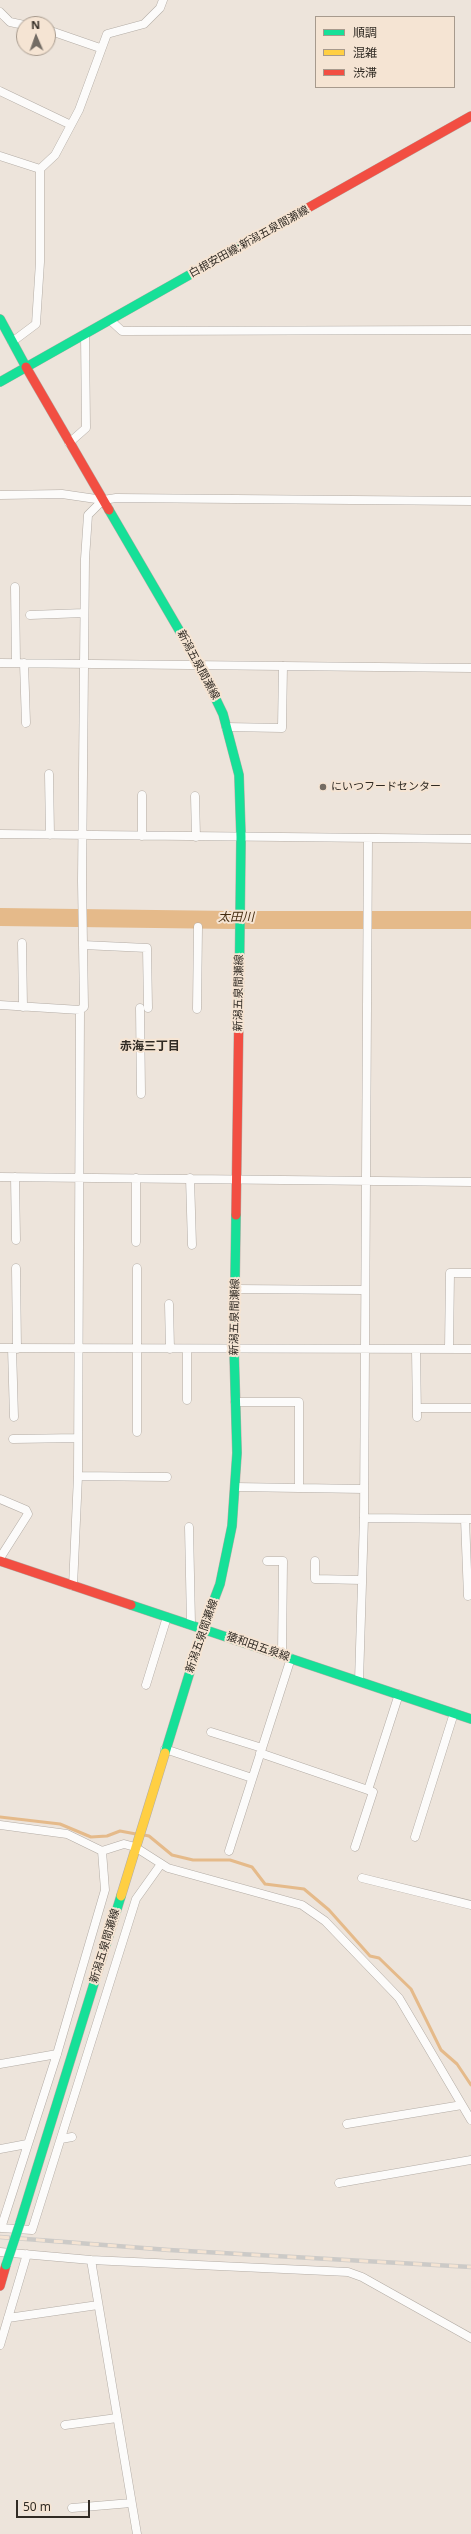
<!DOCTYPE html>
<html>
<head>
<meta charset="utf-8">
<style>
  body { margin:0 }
  #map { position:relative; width:471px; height:2534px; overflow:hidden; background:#ede4db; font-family:"Noto Sans","Noto Sans JP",sans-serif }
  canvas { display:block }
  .legend { position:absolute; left:315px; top:16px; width:140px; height:72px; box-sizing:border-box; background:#f5e4d3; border:1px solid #a79a8d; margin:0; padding:5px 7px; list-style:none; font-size:12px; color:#312b24 }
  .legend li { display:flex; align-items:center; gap:8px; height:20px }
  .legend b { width:20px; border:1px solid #a79a8d }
  .north { position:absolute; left:16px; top:16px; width:40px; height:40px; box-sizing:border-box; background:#f5e4d3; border:1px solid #a79a8d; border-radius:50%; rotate:358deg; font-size:11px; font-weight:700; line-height:16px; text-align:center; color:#312b24 }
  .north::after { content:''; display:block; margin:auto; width:14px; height:18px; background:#736c64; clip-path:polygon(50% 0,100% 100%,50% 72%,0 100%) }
  .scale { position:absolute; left:16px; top:2500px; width:74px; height:18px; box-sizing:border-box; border:2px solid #312b24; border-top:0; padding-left:5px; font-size:12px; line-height:14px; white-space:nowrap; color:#312b24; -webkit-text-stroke:3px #f5e4d3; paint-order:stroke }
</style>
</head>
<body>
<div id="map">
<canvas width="471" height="2534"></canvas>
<ul class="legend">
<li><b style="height:5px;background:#16e098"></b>順調</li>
<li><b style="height:5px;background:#ffcf43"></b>混雑</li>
<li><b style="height:5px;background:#f24e42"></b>渋滞</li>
</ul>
<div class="north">N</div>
<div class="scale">50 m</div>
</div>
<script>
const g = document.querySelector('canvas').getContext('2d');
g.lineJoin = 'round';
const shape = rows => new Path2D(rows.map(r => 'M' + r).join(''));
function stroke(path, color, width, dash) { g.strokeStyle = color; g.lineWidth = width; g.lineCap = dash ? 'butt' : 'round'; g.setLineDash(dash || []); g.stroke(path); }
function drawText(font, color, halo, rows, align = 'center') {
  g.font = font + ' "Noto Sans","Noto Sans JP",sans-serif'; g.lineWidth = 4; g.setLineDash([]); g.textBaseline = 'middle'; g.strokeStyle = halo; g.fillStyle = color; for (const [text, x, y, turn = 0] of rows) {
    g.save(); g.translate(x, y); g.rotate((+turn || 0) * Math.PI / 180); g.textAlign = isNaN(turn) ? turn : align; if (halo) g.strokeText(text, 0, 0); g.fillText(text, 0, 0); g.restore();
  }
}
stroke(shape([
  [0,1817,60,1824,91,1837,107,1836,120,1831,136,1834],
  [144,1835,149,1836,172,1855,193,1860,230,1860,252,1867,265,1884,304,1889,329,1910,370,1956,379,1958,411,1989,441,2050,457,2064,471,2085]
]), '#e5ba8a', 3);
stroke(shape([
  [0,917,233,920,471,920]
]), '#e5ba8a', 18);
const street = shape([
  [0,12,10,22,24,25],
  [48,30,100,48],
  [0,91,71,125],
  [0,156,40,169],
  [110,320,122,331,471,330],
  [12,342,36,324,40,262,40,169,55,155,79,110,107,34,144,24,160,8,163,0],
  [69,443,86,428,85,334],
  [0,495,62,494,103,500,116,498,471,501],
  [15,587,16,663],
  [30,615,84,613],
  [0,663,471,668],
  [24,663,26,723],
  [226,727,282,728,283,666],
  [49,774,50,835],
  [142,795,142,836],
  [195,796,196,837],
  [0,834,471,839],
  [22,943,23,1007],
  [83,945,147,948,148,1008],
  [0,1005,80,1010,84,1007,82,881,85,559,88,515,103,500],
  [140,1008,141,1094],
  [197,1009,198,927],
  [0,1177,471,1182],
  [15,1177,16,1240],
  [190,1178,192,1245],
  [136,1242,136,1178],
  [16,1268,17,1349],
  [137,1268,137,1432],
  [235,1289,364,1290],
  [169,1304,170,1349],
  [0,1348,471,1349],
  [12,1348,14,1417],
  [187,1349,187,1400],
  [449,1349,450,1273,471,1273],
  [416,1350,417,1417],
  [235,1402,299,1402,299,1488],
  [417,1408,471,1408],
  [13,1439,78,1438],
  [78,1476,167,1477],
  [235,1487,364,1489],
  [0,1499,26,1510,28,1514,0,1558],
  [364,1518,471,1519],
  [465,1519,468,1596],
  [189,1527,191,1624],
  [267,1561,283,1561,282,1655],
  [315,1561,315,1579,362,1580],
  [73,1586,78,1476,80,1010],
  [359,1681,364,1518,368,838],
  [146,1685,167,1617],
  [211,1732,262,1748],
  [165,1749,252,1778],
  [260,1753,368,1790,399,1694],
  [0,1825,67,1834,102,1851,124,1844,135,1847,168,1868,302,1905,325,1921,399,1998,471,2120],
  [415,1837,454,1713],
  [355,1847,373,1792,368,1790],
  [102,1851,105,1890,57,2054,1,2228,32,2230,136,1899,161,1864],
  [229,1851,291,1658],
  [362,1878,471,1905],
  [0,2064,57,2054],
  [347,2124,462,2105],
  [61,2139,72,2137],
  [0,2149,27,2144],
  [339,2183,471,2160],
  [0,2252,91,2260,348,2272,362,2277,471,2338],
  [91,2260,137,2534],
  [8,2318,98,2305],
  [0,2345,27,2254],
  [65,2425,117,2418],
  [72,2508,131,2503]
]);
const fast = shape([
  [0,319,26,367],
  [0,382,306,209],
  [109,510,200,666,223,714,239,775,241,837,239,1005],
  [131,1605,471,1719],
  [165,1753,203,1629,220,1584,232,1526,237,1453,234,1349,236,1215],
  [20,2223,121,1896]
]);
const slow = shape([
  [121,1896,165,1753]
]);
const jam = shape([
  [306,209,471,116],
  [26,367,109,510],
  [236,1215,239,1005],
  [0,1561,131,1605],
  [0,2286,6,2265]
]);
stroke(street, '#b3aca5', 9);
stroke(fast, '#b3aca5', 10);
stroke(slow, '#b3aca5', 10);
stroke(jam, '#b3aca5', 10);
stroke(street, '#fcfbfa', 8);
stroke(fast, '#16e098', 9);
stroke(slow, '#ffcf43', 9);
stroke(jam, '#f24e42', 9);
const rail = shape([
  [0,2237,169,2250,471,2267]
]);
stroke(rail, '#cccac7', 4.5);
stroke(rail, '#f5e4d3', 3, [9]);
const fastBridge = shape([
  [6,2265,20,2223]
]);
stroke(fastBridge, '#c7c3be', 10, []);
stroke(fastBridge, '#16e098', 9);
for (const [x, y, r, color] of [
  [323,787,4,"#736c64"]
]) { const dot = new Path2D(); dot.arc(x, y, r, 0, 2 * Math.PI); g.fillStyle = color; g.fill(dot); stroke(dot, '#f5e4d3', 1.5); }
drawText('11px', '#312b24', '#f5e4d3', [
  ["白根安田線;新潟五泉間瀬線",249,242,-29],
  ["新潟五泉間瀬線",198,665,62],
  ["新潟五泉間瀬線",239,993,-89],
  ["新潟五泉間瀬線",235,1317,-89],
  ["新潟五泉間瀬線",202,1636,-71],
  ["猿和田五泉線",258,1647,19],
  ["新潟五泉間瀬線",105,1946,-73]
]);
drawText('11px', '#312b24', '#f5e4d3', [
  ["にいつフードセンター",331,787]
], 'left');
drawText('italic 12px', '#432b0f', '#f5e4d3', [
  ["太田川",236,918]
]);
drawText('bold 12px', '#312b24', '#f5e4d3', [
  ["赤海三丁目",150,1047]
]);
</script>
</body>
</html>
